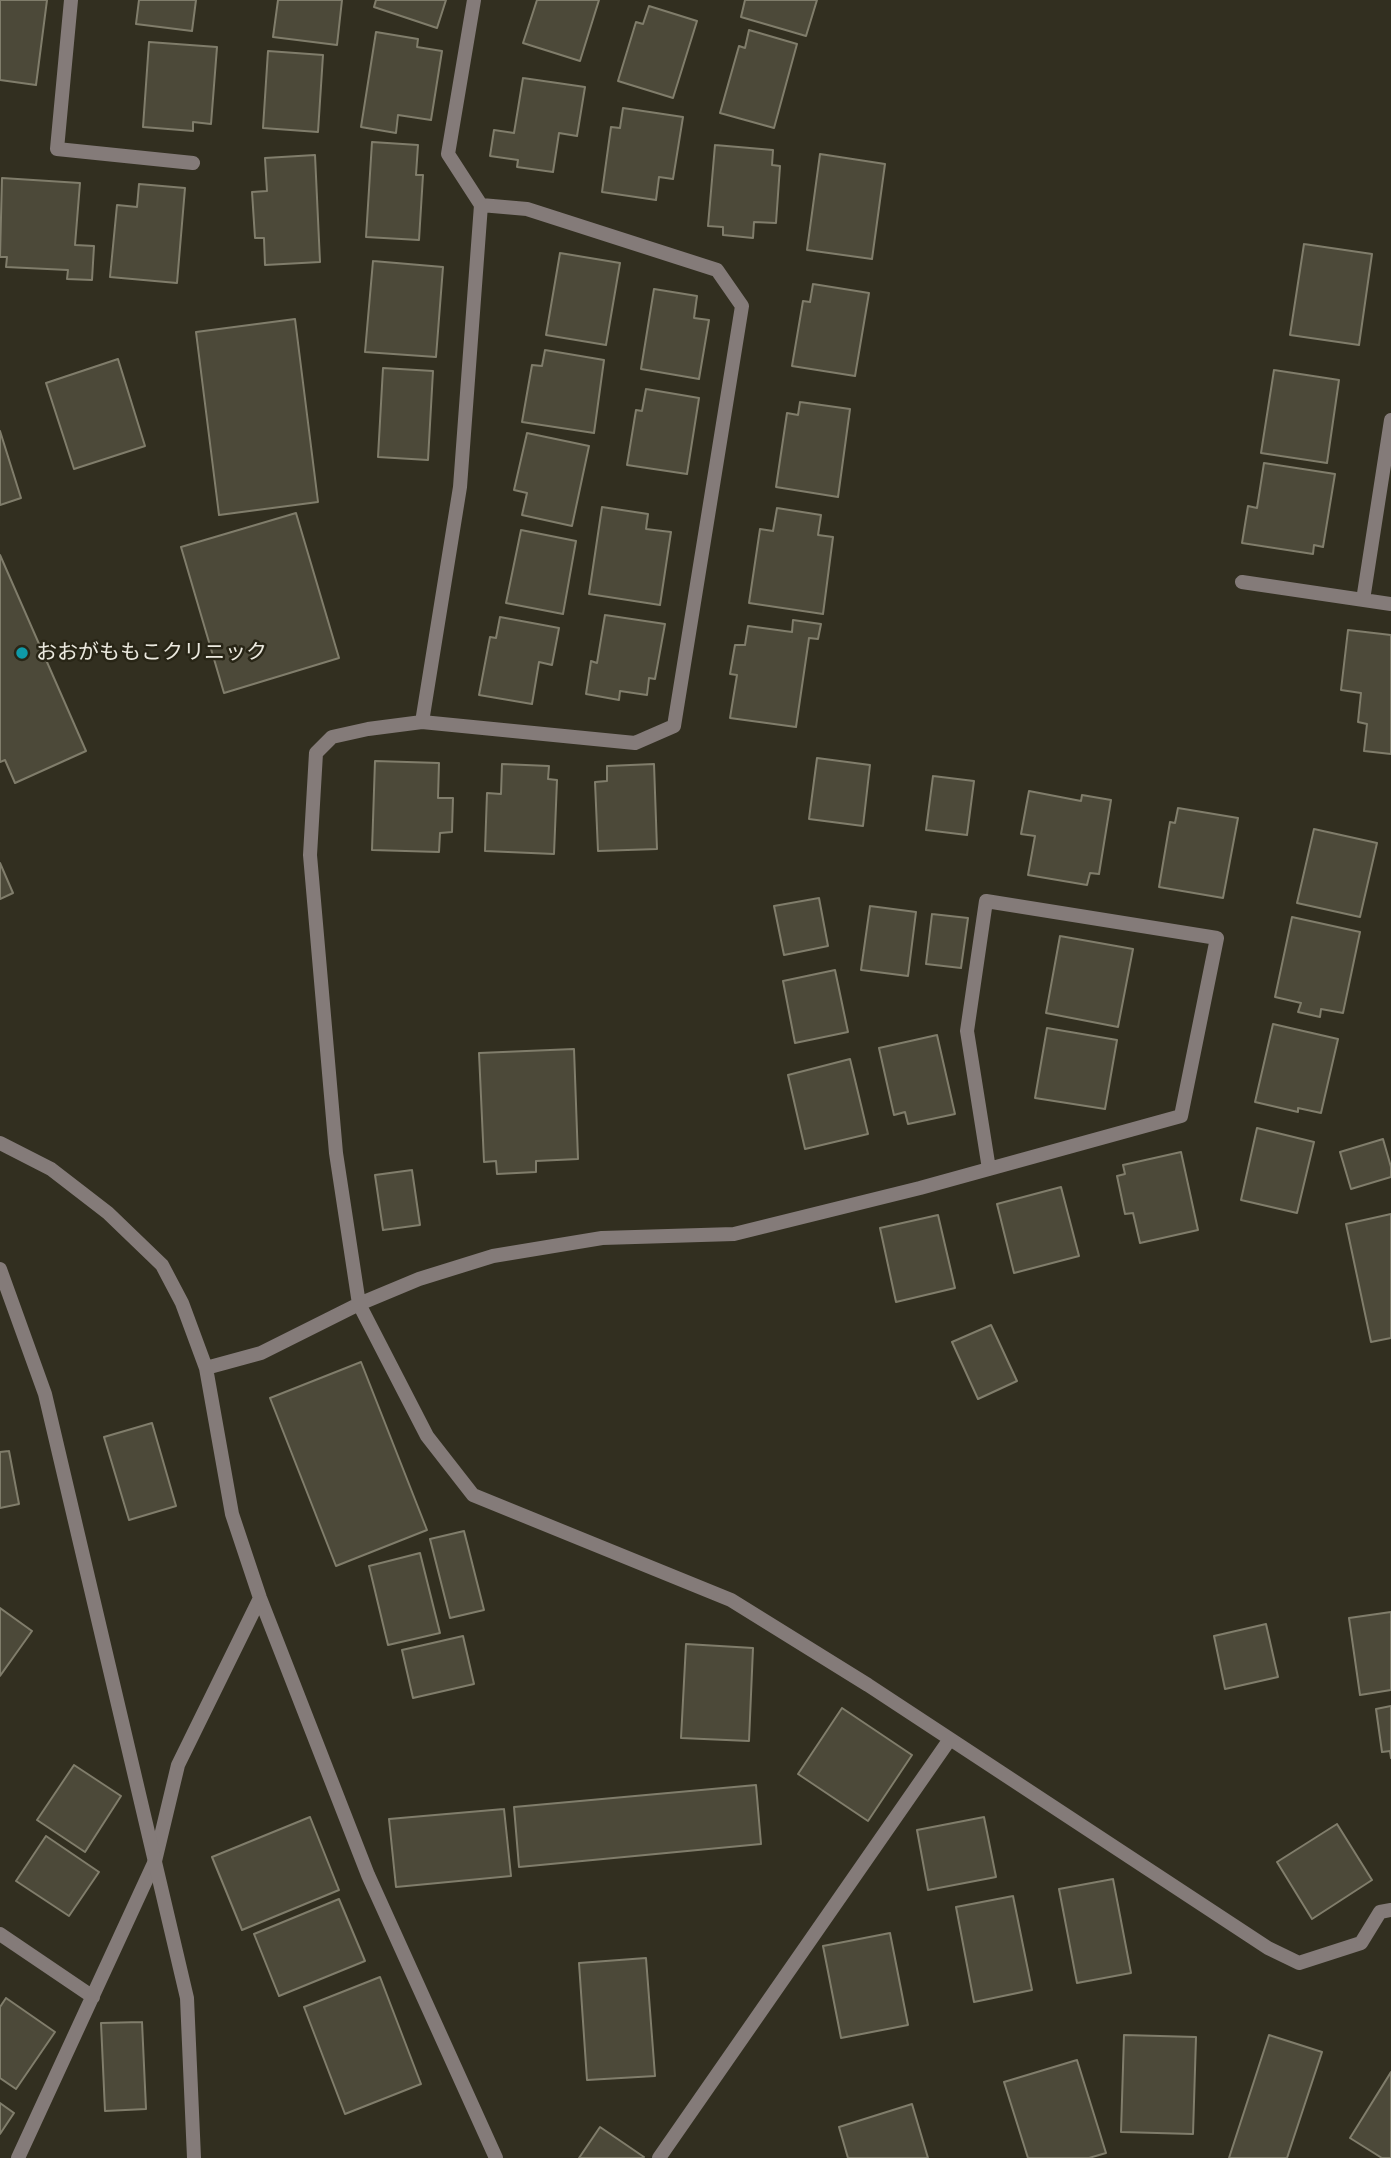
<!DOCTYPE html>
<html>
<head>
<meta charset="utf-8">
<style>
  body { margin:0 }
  canvas { display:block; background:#322f20 }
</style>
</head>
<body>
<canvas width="1391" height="2158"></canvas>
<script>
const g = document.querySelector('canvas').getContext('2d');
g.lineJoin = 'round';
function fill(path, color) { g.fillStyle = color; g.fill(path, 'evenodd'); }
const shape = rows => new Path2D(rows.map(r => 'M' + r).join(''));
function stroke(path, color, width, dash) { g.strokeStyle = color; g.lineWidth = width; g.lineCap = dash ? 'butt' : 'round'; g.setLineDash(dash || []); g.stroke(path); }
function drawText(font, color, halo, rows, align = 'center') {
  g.font = font + ' Karla,"Noto Sans JP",sans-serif'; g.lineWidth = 5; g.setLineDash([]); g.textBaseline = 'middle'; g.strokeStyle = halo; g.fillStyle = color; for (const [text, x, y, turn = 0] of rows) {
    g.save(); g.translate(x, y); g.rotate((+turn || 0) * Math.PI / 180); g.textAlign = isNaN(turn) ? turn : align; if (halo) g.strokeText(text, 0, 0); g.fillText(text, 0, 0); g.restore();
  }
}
const building = shape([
  [0,0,47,0,36,85,0,80,0,0],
  [139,0,196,0,192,31,136,24,139,0],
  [278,0,342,0,337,45,273,37,278,0],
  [376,0,446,0,437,28,374,7,376,0],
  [537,0,599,0,580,61,523,43,537,0],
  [745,0,817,0,806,36,741,17,745,0],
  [649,6,697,21,673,98,618,81,636,22,643,24,649,6],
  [749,30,797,44,774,128,720,113,739,46,745,48,749,30],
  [376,32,418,39,417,47,442,51,431,120,398,115,396,133,361,127,376,32],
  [149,42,217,47,211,124,193,122,193,131,143,127,149,42],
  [268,51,323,55,318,132,263,128,268,51],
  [523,78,585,87,577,136,559,133,553,172,517,167,518,160,490,156,494,130,514,133,523,78],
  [623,108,683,117,673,179,659,177,656,200,602,192,611,127,620,128,623,108],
  [372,142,418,145,416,175,423,175,419,240,366,237,372,142],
  [715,145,773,150,772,165,780,166,776,223,754,222,753,238,723,235,723,227,708,226,715,145],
  [820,154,885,164,872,259,807,250,820,154],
  [315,155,320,262,265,265,264,238,255,238,252,192,267,191,265,158,315,155],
  [2,178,80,183,75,245,94,246,92,280,67,279,68,270,6,267,7,257,0,257,2,178],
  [139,184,185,188,177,283,110,277,117,205,137,207,139,184],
  [1304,244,1372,254,1359,345,1290,335,1304,244],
  [560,253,620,263,606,345,546,335,560,253],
  [373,261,443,267,436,357,365,352,373,261],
  [813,284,869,293,855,376,792,366,803,301,810,302,813,284],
  [654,289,697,296,694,318,709,320,699,379,641,369,654,289],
  [295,319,318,502,219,515,196,332,295,319],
  [545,350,604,360,594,433,522,422,532,365,542,366,545,350],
  [118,359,145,446,74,469,46,383,118,359],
  [383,368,433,371,428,460,378,457,383,368],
  [1274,370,1339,380,1327,463,1261,453,1274,370],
  [646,389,699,398,687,474,627,465,636,410,642,411,646,389],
  [800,402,850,409,838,497,776,487,787,413,798,415,800,402],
  [0,431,21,498,0,505,0,431],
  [527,433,589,446,572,526,522,515,527,493,514,490,527,433],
  [1264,463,1335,474,1323,547,1314,545,1313,554,1242,543,1248,506,1257,508,1264,463],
  [602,507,648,514,646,529,671,532,660,605,589,594,602,507],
  [777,508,821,515,818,535,833,537,823,614,749,603,760,529,773,531,777,508],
  [296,513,339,658,224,693,181,547,296,513],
  [521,530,576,541,563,614,506,603,521,530],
  [0,555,86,751,15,783,5,760,0,762,0,555],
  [605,615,665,624,655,679,649,678,647,695,620,691,619,700,586,694,591,661,597,663,605,615],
  [500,617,559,628,552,665,539,662,532,704,479,695,490,637,496,638,500,617],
  [793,620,821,624,818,639,809,638,796,727,730,718,737,675,730,674,735,645,745,645,748,626,792,632,793,620],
  [1348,630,1391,635,1391,754,1364,751,1367,724,1358,722,1361,693,1341,690,1348,630],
  [817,758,870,765,863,826,809,819,817,758],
  [375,761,439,763,438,798,453,798,452,832,440,833,439,852,372,850,375,761],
  [502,764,549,766,548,779,557,780,554,854,485,851,487,793,501,794,502,764],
  [654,764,657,849,598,851,595,782,607,781,607,766,654,764],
  [933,776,974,781,967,835,926,830,933,776],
  [1029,791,1081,801,1082,795,1111,800,1099,874,1090,873,1087,885,1028,875,1035,836,1021,834,1029,791],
  [1178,808,1238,818,1223,898,1159,887,1170,822,1175,823,1178,808],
  [1314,829,1377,843,1360,917,1297,903,1314,829],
  [0,863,13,893,0,899,0,863],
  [819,898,828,946,784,955,774,906,819,898],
  [870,906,916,912,908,976,861,970,870,906],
  [932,914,968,918,961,968,926,964,932,914],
  [1292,917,1360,932,1343,1013,1321,1009,1320,1017,1298,1012,1301,1003,1275,997,1292,917],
  [1060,936,1133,949,1118,1027,1046,1013,1060,936],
  [835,970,848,1032,795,1043,783,981,835,970],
  [1273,1024,1338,1039,1321,1113,1298,1108,1298,1112,1255,1102,1273,1024],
  [1047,1028,1117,1040,1105,1109,1035,1098,1047,1028],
  [937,1035,955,1114,908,1124,905,1112,894,1115,879,1048,937,1035],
  [574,1049,578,1159,536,1161,536,1172,497,1174,496,1161,484,1162,479,1053,574,1049],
  [850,1059,868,1134,805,1149,788,1075,850,1059],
  [1257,1128,1314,1142,1297,1213,1241,1200,1257,1128],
  [1383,1139,1391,1167,1391,1177,1351,1189,1340,1152,1383,1139],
  [1181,1152,1198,1230,1140,1243,1133,1213,1125,1214,1117,1176,1125,1174,1123,1165,1181,1152],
  [412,1170,420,1225,383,1230,375,1175,412,1170],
  [1061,1187,1079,1256,1014,1273,997,1204,1061,1187],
  [1391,1214,1391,1338,1371,1342,1346,1224,1391,1214],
  [938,1215,955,1288,896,1302,880,1228,938,1215],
  [991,1325,1017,1381,978,1399,952,1342,991,1325],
  [361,1362,427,1530,336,1566,270,1398,361,1362],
  [152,1423,176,1506,129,1520,104,1437,152,1423],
  [9,1451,19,1504,0,1508,0,1452,9,1451],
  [464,1531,484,1610,450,1618,430,1539,464,1531],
  [420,1553,440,1633,388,1645,369,1566,420,1553],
  [0,1608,32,1631,0,1676,0,1608],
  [1391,1612,1391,1690,1360,1695,1349,1618,1391,1612],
  [1266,1624,1278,1677,1225,1689,1214,1636,1266,1624],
  [463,1636,474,1684,413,1698,402,1650,463,1636],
  [686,1644,753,1648,749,1741,681,1738,686,1644],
  [1391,1706,1391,1758,1390,1751,1382,1752,1376,1709,1391,1706],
  [842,1708,912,1755,868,1821,798,1774,842,1708],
  [74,1765,121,1796,85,1852,37,1820,74,1765],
  [756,1785,761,1844,519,1867,514,1807,756,1785],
  [504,1809,511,1876,396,1887,389,1819,504,1809],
  [310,1817,339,1890,242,1930,212,1857,310,1817],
  [984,1817,996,1877,928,1890,917,1830,984,1817],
  [1337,1824,1372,1880,1312,1919,1277,1862,1337,1824],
  [46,1836,99,1872,69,1916,16,1881,46,1836],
  [1113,1879,1131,1973,1077,1983,1059,1889,1113,1879],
  [1013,1896,1032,1990,974,2002,956,1907,1013,1896],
  [339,1899,365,1961,279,1996,254,1934,339,1899],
  [890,1933,908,2025,841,2038,823,1946,890,1933],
  [646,1958,655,2076,587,2080,579,1963,646,1958],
  [380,1977,421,2084,345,2114,304,2007,380,1977],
  [6,1998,55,2032,16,2089,0,2078,0,2007,6,1998],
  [142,2022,146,2109,105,2111,101,2023,142,2022],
  [1124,2035,1196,2037,1193,2134,1121,2132,1124,2035],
  [1269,2035,1322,2052,1287,2158,1229,2158,1269,2035],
  [1077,2060,1106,2153,1089,2158,1028,2158,1004,2082,1077,2060],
  [1391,2072,1391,2158,1382,2158,1350,2138,1391,2072],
  [0,2103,14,2113,0,2134,0,2103],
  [912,2104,928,2158,848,2158,839,2127,912,2104],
  [600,2127,644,2157,643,2158,579,2158,600,2127]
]);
fill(building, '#4c4939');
stroke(building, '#807d6b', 2);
stroke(shape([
  [71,0,57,149,193,163],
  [474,0,448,154,481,205,460,487,422,722,368,729,332,737,316,753,310,855,336,1153,359,1304,427,1436,473,1495,731,1600,868,1685,1268,1948,1299,1963,1361,1943,1380,1912,1391,1910],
  [1242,582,1391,604],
  [1363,600,1391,420],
  [422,722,635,743,674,726,742,306,717,270,527,209,481,205],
  [0,1143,51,1169,108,1213,162,1265,182,1303,206,1368,232,1514,260,1598,368,1875,496,2158],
  [206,1368,261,1353,359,1304,419,1279,493,1256,602,1238,734,1234,920,1188,1181,1116,1217,938,986,901,967,1031,989,1169],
  [0,1934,93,1997],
  [18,2158,155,1861,178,1765,260,1598],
  [659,2158,950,1739]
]), '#847b79', 14);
stroke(shape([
  [0,1269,45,1394,187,1998,194,2158]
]), '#847b79', 14);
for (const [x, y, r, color] of [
  [22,653,7,"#0f9aa8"]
]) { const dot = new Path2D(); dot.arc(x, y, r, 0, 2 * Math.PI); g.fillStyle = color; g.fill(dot); stroke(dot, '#282516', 2.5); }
drawText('21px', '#ebe9df', '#282516', [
  ["おおがももこクリニック",36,653]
], 'left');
</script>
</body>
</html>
